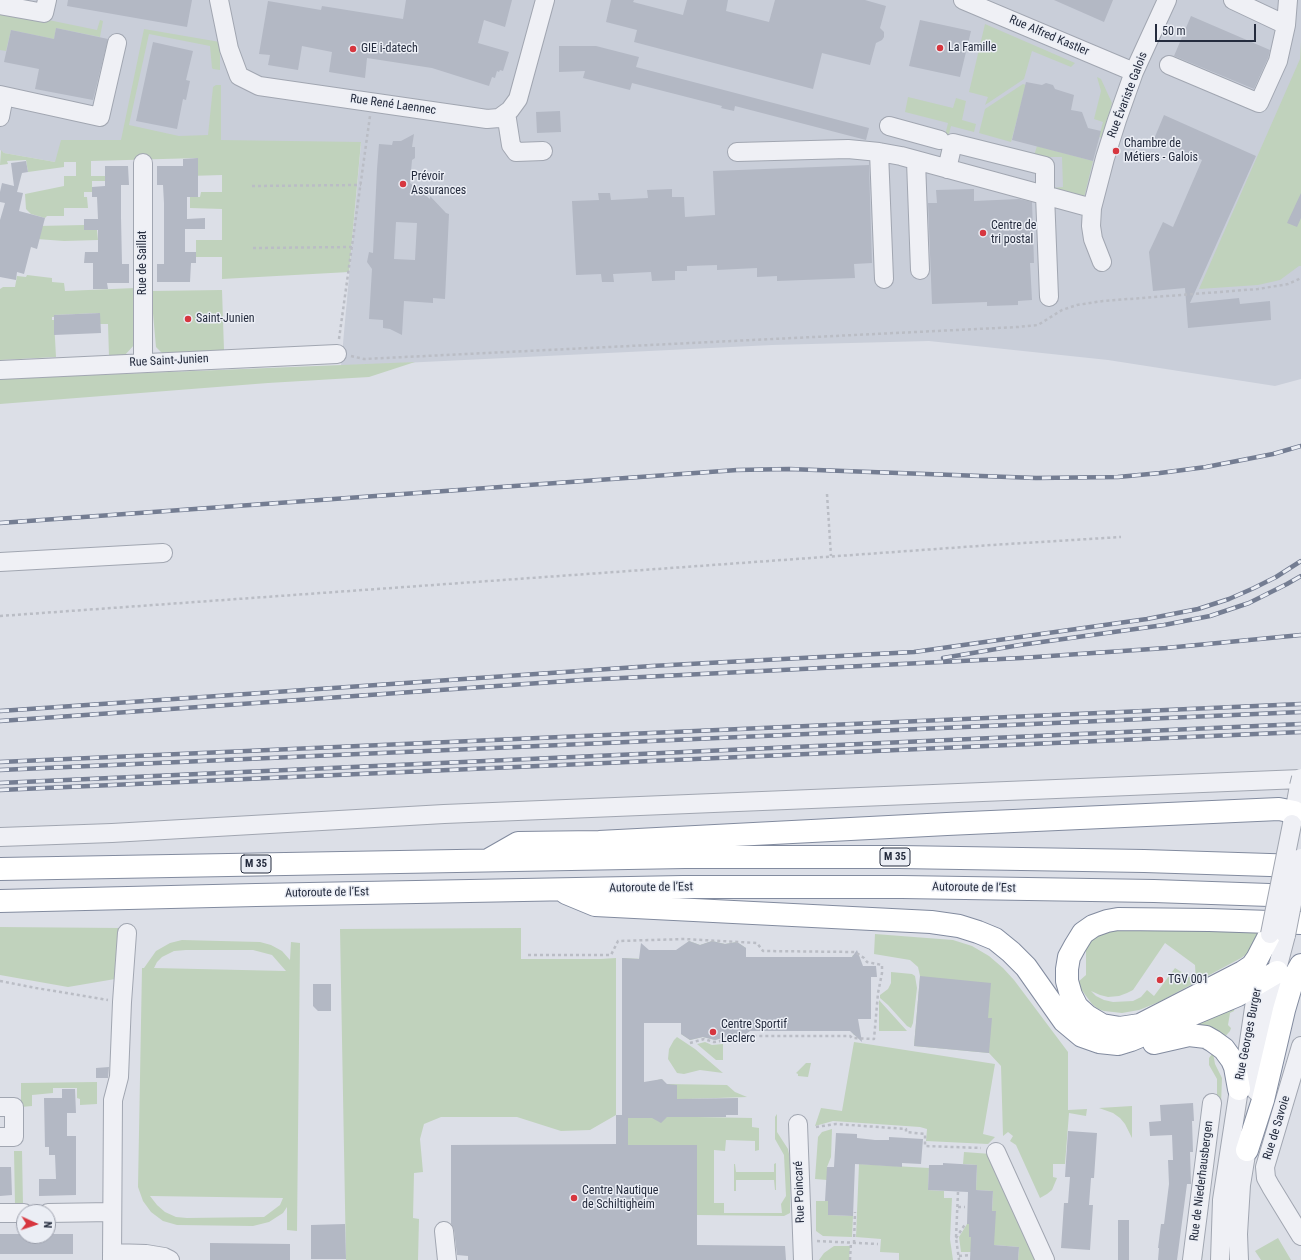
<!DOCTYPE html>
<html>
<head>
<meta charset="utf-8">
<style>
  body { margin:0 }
  #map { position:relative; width:1301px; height:1260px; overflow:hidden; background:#dcdfe7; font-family:"Roboto Condensed",sans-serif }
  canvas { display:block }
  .north { position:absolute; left:16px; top:1204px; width:40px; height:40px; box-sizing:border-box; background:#ebeef5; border:1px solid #9ca0ac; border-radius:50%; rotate:93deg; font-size:11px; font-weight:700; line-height:16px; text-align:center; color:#252c3e }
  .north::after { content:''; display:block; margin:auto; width:14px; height:18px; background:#d7363f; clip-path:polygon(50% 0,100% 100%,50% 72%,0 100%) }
  .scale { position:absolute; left:1155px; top:24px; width:101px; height:18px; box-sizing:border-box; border:2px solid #252c3e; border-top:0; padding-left:5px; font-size:12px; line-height:14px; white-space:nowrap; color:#252c3e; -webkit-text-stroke:3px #ebeef5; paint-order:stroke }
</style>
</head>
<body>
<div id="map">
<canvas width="1301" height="1260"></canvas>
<div class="north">N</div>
<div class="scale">50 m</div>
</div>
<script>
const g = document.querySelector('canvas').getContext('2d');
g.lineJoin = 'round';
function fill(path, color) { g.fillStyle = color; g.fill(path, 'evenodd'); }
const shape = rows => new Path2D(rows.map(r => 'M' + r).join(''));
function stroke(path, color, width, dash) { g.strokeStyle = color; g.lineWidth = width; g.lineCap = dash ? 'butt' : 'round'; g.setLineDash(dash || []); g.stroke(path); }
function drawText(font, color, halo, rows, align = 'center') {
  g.font = font + ' "Roboto Condensed",sans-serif'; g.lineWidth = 3; g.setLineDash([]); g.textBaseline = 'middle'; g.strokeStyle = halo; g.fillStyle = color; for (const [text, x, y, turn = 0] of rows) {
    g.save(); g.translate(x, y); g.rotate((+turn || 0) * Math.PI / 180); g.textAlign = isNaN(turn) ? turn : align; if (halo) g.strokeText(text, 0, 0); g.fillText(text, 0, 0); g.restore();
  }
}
fill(shape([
  [0,0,1301,0,1301,379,1275,386,1108,360,929,341,772,345,341,366,361,143,55,162,4,153,0,150]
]), '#c9ced9');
fill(shape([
  [0,10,97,30,100,20,103,21,100,37,56,28,54,39,11,30,6,51,0,50],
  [985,24,1075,63,1071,67,1032,51,1024,79,985,105,988,97,969,92],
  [144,29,220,42,220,70,213,69,212,68,210,46,149,34,129,125,179,136,208,135,213,87,216,85,221,85,221,140,361,142,349,272,222,279,222,257,196,257,196,240,222,240,222,209,190,208,190,197,200,197,201,192,222,192,222,175,189,176,198,167,198,158,91,161,91,176,105,176,105,181,92,181,92,192,84,192,84,197,87,197,88,208,64,208,64,216,47,216,45,218,31,214,26,209,25,194,64,186,64,176,76,176,76,162,64,162,64,167,28,172,26,160,7,161,8,164,0,165,1,150,4,153,55,162,61,140,121,140],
  [1301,41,1301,266,1299,266,1280,280,1258,285,1199,289,1300,59],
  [1097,77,1101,79,1112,103,1102,138,1099,137,1103,122,1094,119,1101,91],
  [1023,84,1026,85,1011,142,979,133,985,109],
  [908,97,953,108,956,98,966,101,962,120,976,124,974,132,951,126,942,161,939,160,948,123,905,112],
  [1037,146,1093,161,1084,198,1053,188,1063,187,1062,157,1038,157,1033,159],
  [84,225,97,230,98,240,64,241,37,239,38,226],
  [27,275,52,278,52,282,64,283,65,291,135,288,134,345,125,355,109,356,108,324,100,324,100,313,54,315,54,317,52,317,52,320,54,320,56,357,0,360,0,289,3,287,15,287,17,276,26,277],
  [222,290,224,350,162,353,156,347,151,291],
  [415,362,369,377,268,383,0,404,0,377,95,375],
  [1120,926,1261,933,1250,952,1241,958,1159,1002,1139,1010,1122,1013,1104,1011,1098,1009,1092,1004,1081,989,1078,982,1086,975,1086,945,1096,935],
  [1165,943,1195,965,1196,981,1175,968,1154,996,1147,990,1141,997,1133,1001,1113,1002,1104,1000,1096,996,1091,991,1100,995,1108,997,1119,996,1127,993,1133,990],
  [0,927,121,928,121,978,68,987,0,975],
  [521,928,521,959,601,959,616,958,616,1115,590,1130,561,1131,517,1117,441,1117,424,1124,420,1139,423,1172,414,1173,413,1218,419,1219,418,1260,346,1260,340,929],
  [875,934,953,940,972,946,989,956,1003,968,1014,980,1068,1052,1068,1110,1087,1109,1086,1116,1069,1113,1065,1164,1053,1164,1053,1177,1057,1178,1052,1190,1047,1194,1040,1198,1016,1145,1010,1141,1013,1136,1008,1132,1003,1136,1001,1066,989,1053,914,1046,920,976,918,967,910,960,874,954],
  [182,940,260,942,271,945,282,951,290,960,291,942,300,943,297,1231,287,1230,287,1207,283,1213,269,1222,253,1226,177,1225,163,1221,151,1212,143,1201,138,1187,142,968,144,968,156,951,170,943],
  [186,950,253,950,272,955,286,971,154,968,157,962,162,957,174,951],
  [150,1196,151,1196,283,1198,280,1205,264,1217,187,1218,176,1217,165,1212,157,1205],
  [689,941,700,945,712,941,725,944,737,942,746,948,746,957,852,957,853,955,858,955,860,958,860,961,856,964,871,969,871,1019,856,1019,860,1032,857,1035,854,1035,851,1031,746,1031,738,1039,726,1037,715,1040,703,1037,690,1040,681,1034,681,1023,644,1023,644,1084,661,1079,663,1080,665,1084,727,1085,735,1092,747,1097,686,1099,697,1117,752,1118,752,1127,759,1128,759,1150,755,1151,755,1141,726,1140,725,1151,714,1150,714,1203,724,1203,724,1213,782,1213,781,1204,786,1196,784,1155,775,1139,775,1117,777,1114,777,1132,788,1149,791,1164,790,1213,784,1216,697,1215,697,1145,628,1145,628,1115,637,1112,622,1112,622,958,644,959,649,950,680,950],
  [891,972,912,974,915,976,917,988,913,1023,911,1028,907,1026,888,1005,880,998,880,995,888,989,891,983],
  [879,1000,907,1031,879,1031],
  [1235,1003,1234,1011,1230,1013,1228,1025,1231,1028,1230,1031,1223,1039,1181,1027],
  [677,1037,695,1049,723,1073,700,1070,684,1074,677,1073,668,1059,669,1049,674,1040],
  [705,1042,712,1045,723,1044,723,1060,716,1060,697,1044],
  [854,1042,995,1064,983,1134,995,1137,988,1144,926,1141,927,1129,920,1127,833,1121,815,1126,821,1108,842,1111],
  [1213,1053,1215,1064,1222,1078,1221,1105,1208,1194,1202,1260,1197,1260,1217,1104,1217,1079,1209,1065,1209,1058],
  [806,1063,811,1063,808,1077,798,1076,798,1074,796,1073],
  [97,1082,97,1104,80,1105,80,1099,77,1098,77,1088,53,1088,53,1093,32,1095,32,1106,21,1107,21,1083],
  [1132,1106,1132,1138,1125,1124,1120,1118,1113,1113,1099,1108],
  [832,1129,831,1157,827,1167,827,1180,815,1179,818,1137,822,1132],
  [14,1151,22,1151,23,1205,15,1205],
  [964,1152,991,1154,1039,1260,1018,1260,1019,1247,994,1245,992,1211,993,1191,976,1190,977,1165,963,1164],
  [776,1163,776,1190,775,1190,774,1180,736,1180,736,1191,734,1191,734,1164,735,1164,736,1172,774,1172,774,1164],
  [859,1164,929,1168,928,1190,944,1191,944,1198,952,1198,950,1239,953,1260,899,1260,899,1253,880,1252,881,1239,856,1237],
  [816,1201,828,1201,828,1215,853,1216,852,1237,823,1236,816,1231],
  [967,1224,969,1224,969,1237,971,1237,971,1252,961,1252,959,1237],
  [1278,1238,1291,1260,1261,1260,1255,1251],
  [834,1246,850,1246,849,1260,819,1260,824,1253]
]), '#c0d2bc');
fill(shape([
  [68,0,192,0,187,27,67,6],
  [406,0,512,0,505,27,484,20,478,43,509,52,503,71,500,70,499,72,497,71,495,78,492,77,489,86,432,68,367,58,365,78,329,72,332,52,302,46,298,70,268,65,270,55,259,54,268,1,321,10,322,6,403,19],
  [611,0,634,0,633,2,683,15,687,0,728,0,726,11,769,22,775,0,865,0,886,6,880,28,884,32,884,37,882,40,876,43,870,65,822,53,813,89,634,42,637,30,606,22],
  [1054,0,1113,0,1104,22],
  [1191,16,1270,50,1268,58,1254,89,1174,56],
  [920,20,971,31,960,77,909,66],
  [56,28,108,39,93,100,35,89,39,69,4,62,11,30,54,39],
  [153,42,193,51,186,80,190,81,186,100,183,99,177,129,136,121],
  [559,46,596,46,639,57,636,67,869,128,866,140,735,106,734,111,721,108,722,106,632,83,630,90,583,78,585,71,559,72],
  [1026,82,1042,85,1046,83,1053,85,1055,89,1074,95,1071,110,1082,112,1088,128,1101,131,1093,161,1012,140],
  [560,111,561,132,537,133,536,112],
  [1164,115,1256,156,1190,303,1239,298,1240,304,1270,301,1271,320,1188,328,1185,288,1153,291,1149,252,1163,222,1173,227,1202,160,1154,139],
  [414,134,412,147,415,147,415,158,412,160,410,183,430,199,430,196,446,213,449,214,445,299,433,298,433,303,404,301,402,335,390,329,383,328,383,320,369,319,372,269,367,262,369,252,373,253,377,169,379,144,392,145,393,141,401,141],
  [396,222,417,223,415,260,394,259],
  [198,158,198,197,187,197,187,219,205,218,205,229,185,229,185,252,196,252,196,263,191,263,190,282,157,282,157,264,164,264,164,203,163,185,157,185,157,166,183,166,183,159],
  [26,161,28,172,22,173,17,192,23,193,19,211,45,218,37,249,31,247,24,274,17,272,16,280,0,277,0,220,5,203,0,202,0,192,2,183,14,186,11,163],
  [869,165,872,263,854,264,855,278,777,281,777,276,757,277,757,268,717,270,717,265,687,266,687,271,675,271,675,280,652,281,651,272,613,274,614,282,602,282,601,274,576,275,572,201,599,200,598,193,610,193,611,200,648,198,647,190,672,189,672,197,684,197,685,217,715,215,713,171],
  [105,166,128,166,129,185,121,185,121,217,122,264,129,264,129,283,107,283,108,289,93,289,93,263,84,263,85,252,98,252,98,230,84,230,84,219,98,219,97,197,92,197,92,187,105,186],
  [974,189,974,201,1019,199,1032,202,1034,263,1030,263,1032,300,1018,301,1018,305,987,306,987,302,932,304,928,203,937,203,936,190],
  [1301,193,1301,218,1297,227,1287,223],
  [100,313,101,333,54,335,54,315],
  [689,941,700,945,712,941,725,944,737,942,746,948,746,957,852,957,857,950,863,966,876,966,877,977,871,977,871,1019,858,1019,862,1042,850,1031,750,1031,738,1040,726,1037,715,1040,703,1037,690,1040,681,1034,681,1023,644,1023,644,1082,662,1079,667,1084,677,1085,677,1099,738,1098,738,1115,726,1115,726,1117,667,1117,661,1123,652,1118,628,1118,628,1145,697,1145,697,1245,785,1246,786,1260,468,1260,468,1256,457,1255,454,1230,451,1224,451,1145,616,1144,616,1115,622,1115,622,958,639,959,641,943,649,950,676,950],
  [920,976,991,983,988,1018,992,1018,989,1053,914,1046],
  [313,984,331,984,331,1011,318,1011,313,1006],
  [109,1067,108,1078,96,1078,96,1068],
  [62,1089,75,1089,76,1113,67,1113,67,1136,76,1136,76,1195,39,1196,39,1179,56,1179,55,1155,49,1155,49,1147,45,1147,44,1098,62,1098],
  [1193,1103,1194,1121,1192,1121,1193,1152,1190,1152,1191,1184,1187,1184,1177,1260,1158,1260,1159,1248,1158,1248,1161,1224,1164,1224,1169,1184,1168,1160,1173,1160,1172,1135,1150,1136,1149,1122,1161,1121,1160,1105],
  [1068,1131,1097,1133,1094,1178,1091,1178,1089,1205,1093,1205,1090,1250,1061,1248,1064,1203,1068,1203,1070,1177,1065,1177],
  [836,1133,857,1134,857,1138,875,1140,889,1140,889,1137,923,1139,921,1164,902,1163,902,1167,855,1164,853,1216,828,1215,828,1201,825,1201,827,1167,834,1167],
  [943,1163,977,1165,976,1190,993,1191,992,1211,996,1211,994,1245,1019,1247,1018,1260,970,1260,971,1237,969,1237,969,1224,967,1224,968,1192,928,1190,929,1165,943,1165],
  [0,1167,11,1167,12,1195,0,1196],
  [1118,1220,1129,1220,1129,1260,1118,1260],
  [345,1224,346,1259,311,1259,311,1225],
  [0,1234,24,1234,24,1236,48,1236,48,1234,73,1234,73,1254,0,1254],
  [210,1243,290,1244,290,1260,210,1260]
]), '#b3b8c4');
const minor = shape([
  [219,0,229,49,239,76,259,86,487,119,499,118,510,110,518,99,545,0],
  [963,0,1134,72],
  [1233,0,1286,25],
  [0,5,44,13,47,0],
  [1169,65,1259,103,1278,61,1286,25,1288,0],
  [0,95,100,117,117,43],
  [506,113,511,145,516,152,543,151],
  [0,117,4,96],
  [889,126,940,140],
  [737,152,848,149,879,152,901,156,1092,208],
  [879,152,884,279],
  [916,161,920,270],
  [143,163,143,362],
  [947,169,953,143,1045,166,1045,195,1049,297],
  [1102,262,1093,239,1091,226,1092,208,1105,158,1117,120,1134,72,1167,0],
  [0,370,337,354],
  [0,562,163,553],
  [1292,824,1299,786],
  [0,837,112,833,444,814,1301,779],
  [1301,1046,1265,1167,1266,1178,1271,1187,1301,1236],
  [1256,1091,1269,1000,1286,935],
  [0,1107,14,1107,14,1137,0,1137],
  [798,1124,803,1260],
  [996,1152,1045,1260],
  [0,1213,24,1213],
  [48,1213,112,1212],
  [444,1231,447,1260],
  [112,1253,146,1254,164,1257,170,1260],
  [112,1260,113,1100,119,1077,122,1002,127,933],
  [1192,1260,1212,1103],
  [1220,1260,1222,1200,1239,1089,1246,1062,1255,1001,1262,975],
  [1239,1260,1238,1234,1241,1185,1249,1136]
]);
const highway = shape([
  [490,859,518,843,599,842,947,824,1279,809,1294,812],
  [0,869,685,857,899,857,1144,861,1301,866],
  [566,893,595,905,931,922,959,926,978,932,995,939,1011,952,1026,967,1064,1021,1082,1036,1099,1042,1118,1044,1131,1040,1238,995,1277,972],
  [0,901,256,895,683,887,902,887,1154,891,1298,896],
  [1270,934,1257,959,1252,966,1243,972,1140,1025,1120,1028,1102,1025,1087,1016,1077,1007,1071,995,1067,981,1067,969,1069,957,1075,946,1083,933,1093,926,1107,921,1118,919,1209,920,1301,923],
  [1154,1043,1189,1035,1206,1037,1213,1041,1224,1049,1232,1060,1235,1067,1239,1089],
  [1247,1150,1263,1100,1284,1010,1293,979,1301,965]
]);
stroke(minor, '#a1a6b1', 20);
stroke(highway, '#828b9f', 24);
stroke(shape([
  [252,186,361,185],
  [253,248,353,247],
  [339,339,370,116],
  [351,356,364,359,1018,327,1038,325,1062,310,1077,305,1103,301,1258,289,1288,284,1301,278],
  [827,494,831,556],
  [0,616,992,545,1121,537],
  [528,955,611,955,618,941,685,939,757,943,763,951,855,952,864,958,867,962,882,965,882,973,878,993,874,1039,852,1038,850,1036,751,1036,738,1042,726,1040,714,1042,704,1039,690,1043],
  [0,981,36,988,108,1000],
  [816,1127,836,1124,906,1129,906,1132,925,1134,925,1146,981,1148],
  [958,1192,956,1238,959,1260],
  [958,1207,965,1207],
  [956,1238,966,1223],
  [817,1241,878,1244],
  [854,1243,855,1212],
  [959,1256,970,1255],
  [850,1260,851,1242]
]), '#babdc5', 2.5, [3, 3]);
stroke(minor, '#eff0f5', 18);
stroke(highway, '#fff', 22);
const rail = shape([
  [0,523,737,470,789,469,1036,478,1118,477,1160,473,1206,467,1273,454,1301,446],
  [943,658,1020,645,1164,625,1210,616,1249,603,1287,584,1301,576],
  [0,711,652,666,914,652,1147,619,1198,609,1229,599,1254,588,1276,577,1301,561],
  [0,721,582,680,1021,658,1166,648,1301,635],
  [0,762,1301,704],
  [0,770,1301,712],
  [0,783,1301,724],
  [0,790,1301,732]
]);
stroke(rail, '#747d92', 4.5);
stroke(rail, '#ebeef5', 3, [9]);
const minorBridge = shape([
  [1299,786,1301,778],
  [1270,934,1292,824],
  [1286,935,1301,858]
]);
stroke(minorBridge, '#a1a6b1', 20, []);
stroke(minorBridge, '#eff0f5', 18);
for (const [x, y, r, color] of [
  [940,48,4,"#d7363f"],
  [353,49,4,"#d7363f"],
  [1116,151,4,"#d7363f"],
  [403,184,4,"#d7363f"],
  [983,233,4,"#d7363f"],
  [188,319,4,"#d7363f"],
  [1160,980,4,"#d7363f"],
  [713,1032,4,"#d7363f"],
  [574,1198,4,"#d7363f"]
]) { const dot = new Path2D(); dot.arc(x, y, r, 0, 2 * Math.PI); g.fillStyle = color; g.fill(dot); stroke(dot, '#ebeef5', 1.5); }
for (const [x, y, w] of [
  [895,857,30],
  [256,864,30]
]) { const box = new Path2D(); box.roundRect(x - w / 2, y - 9, w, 18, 3); g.fillStyle = '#ebeef5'; g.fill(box); stroke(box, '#252c3e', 1); }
drawText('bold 11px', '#252c3e', null, [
  ["M 35",895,857],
  ["M 35",256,864]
]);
drawText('12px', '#252c3e', '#ebeef5', [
  ["Rue Alfred Kastler",1049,36,23],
  ["Rue Évariste Galois",1128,95,-69],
  ["Rue René Laennec",393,105,8],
  ["Rue de Saillat",143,263,-90],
  ["Rue Saint-Junien",169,361,-3],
  ["Autoroute de l’Est",651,888,-1],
  ["Autoroute de l’Est",974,888,1],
  ["Autoroute de l’Est",327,893,-1],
  ["Rue Georges Burger",1249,1034,-79],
  ["Rue de Savoie",1277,1128,-73],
  ["Rue de Niederhausbergen",1202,1181,-83],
  ["Rue Poincaré",800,1192,-92]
]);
drawText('12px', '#252c3e', '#ebeef5', [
  ["La Famille",948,48],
  ["GIE i-datech",361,49],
  ["Chambre de",1124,144],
  ["Métiers - Galois",1124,158],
  ["Prévoir",411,177],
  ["Assurances",411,191],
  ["Centre de",991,226],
  ["tri postal",991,240],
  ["Saint-Junien",196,319],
  ["TGV 001",1168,980],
  ["Centre Sportif",721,1025],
  ["Leclerc",721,1039],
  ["Centre Nautique",582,1191],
  ["de Schiltigheim",582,1205]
], 'left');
</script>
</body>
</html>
